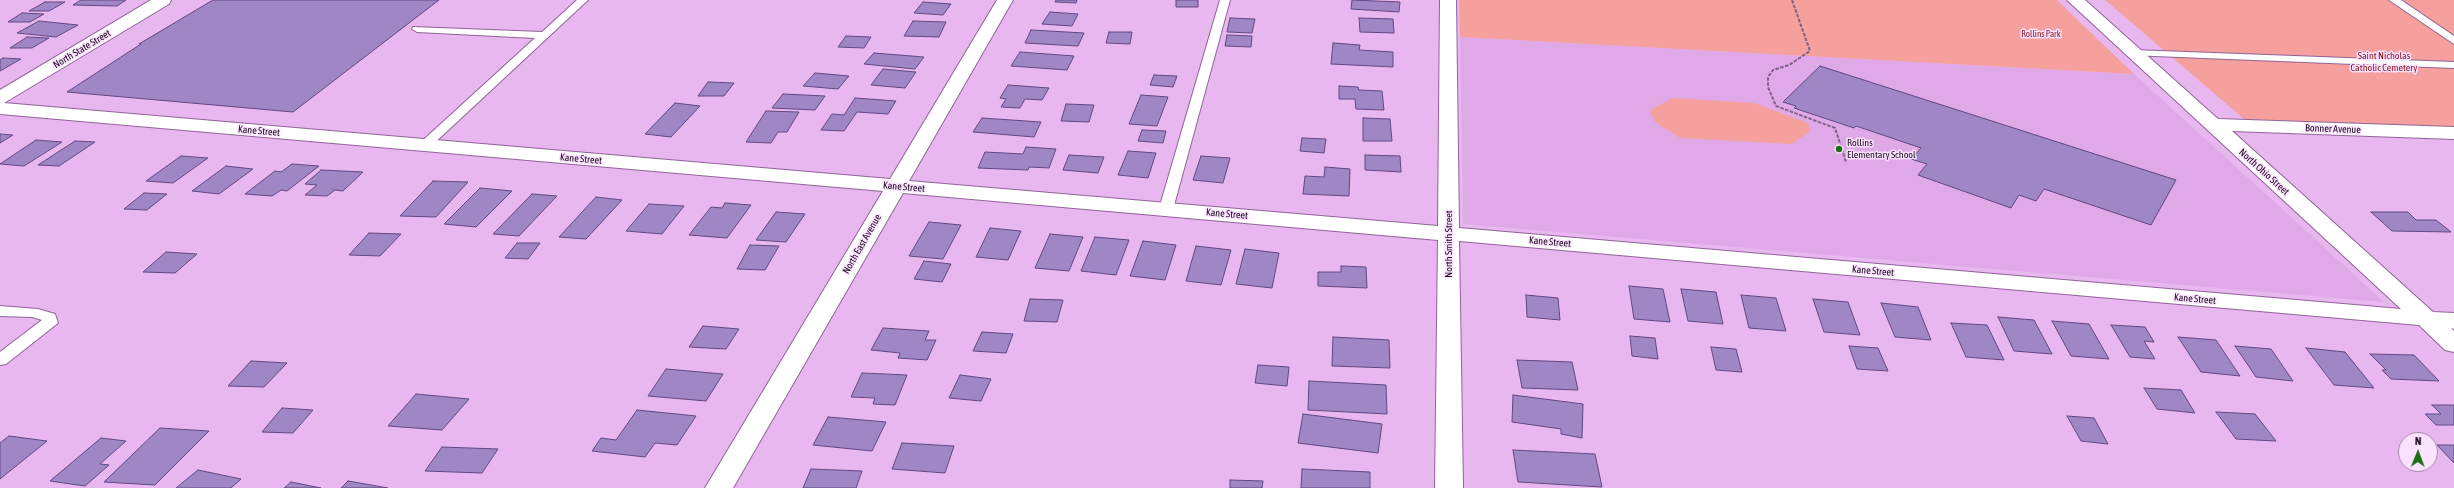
<!DOCTYPE html>
<html>
<head>
<meta charset="utf-8">
<style>
  body { margin:0 }
  #map { position:relative; width:2454px; height:488px; overflow:hidden; background:#e8b7f0; font-family:"Asap Condensed",sans-serif }
  canvas { display:block }
  .north { position:absolute; left:2398px; top:432px; width:40px; height:40px; box-sizing:border-box; background:#fbe2ff; border:1px solid #a18ca5; border-radius:50%; rotate:1deg; font-size:11px; font-weight:700; line-height:16px; text-align:center; color:#1b0a1e }
  .north::after { content:''; display:block; margin:auto; width:14px; height:18px; background:#1d6e14; clip-path:polygon(50% 0,100% 100%,50% 72%,0 100%) }
</style>
</head>
<body>
<div id="map">
<canvas width="2454" height="488"></canvas>
<div class="north">N</div>
</div>
<script>
const g = document.querySelector('canvas').getContext('2d');
g.lineJoin = 'round';
function fill(path, color) { g.fillStyle = color; g.fill(path, 'evenodd'); }
const shape = rows => new Path2D(rows.map(r => 'M' + r).join(''));
function stroke(path, color, width, dash) { g.strokeStyle = color; g.lineWidth = width; g.lineCap = dash ? 'butt' : 'round'; g.setLineDash(dash || []); g.stroke(path); }
function drawText(font, color, halo, rows, align = 'center') {
  g.font = font + ' "Asap Condensed",sans-serif'; g.lineWidth = 3; g.setLineDash([]); g.textBaseline = 'middle'; g.strokeStyle = halo; g.fillStyle = color; for (const [text, x, y, turn = 0] of rows) {
    g.save(); g.translate(x, y); g.rotate((+turn || 0) * Math.PI / 180); g.textAlign = isNaN(turn) ? turn : align; if (halo) g.strokeText(text, 0, 0); g.fillText(text, 0, 0); g.restore();
  }
}
fill(shape([
  [1460,37,2134,74,2384,302,1463,224]
]), '#dea9e6');
fill(shape([
  [1459,0,2057,0,2134,74,1460,37],
  [2105,0,2454,0,2454,127,2244,119],
  [1673,98,1754,103,1808,123,1810,132,1791,144,1680,138,1655,122,1650,110]
]), '#f6a09d');
const building = shape([
  [81,0,126,0,117,6,73,5,81,0],
  [213,0,439,0,293,112,67,92,141,44,139,44,213,0],
  [1056,0,1077,0,1076,3,1055,2,1056,0],
  [1176,0,1198,0,1198,7,1176,7,1176,0],
  [1352,0,1400,2,1399,12,1351,9,1352,0],
  [45,2,65,2,49,11,29,11,45,2],
  [923,2,951,4,943,15,914,13,923,2],
  [1050,12,1078,14,1072,26,1042,24,1050,12],
  [22,13,44,14,30,22,8,22,22,13],
  [1230,18,1255,19,1252,33,1227,32,1230,18],
  [1359,18,1393,19,1394,33,1360,32,1359,18],
  [39,21,78,25,56,37,17,33,39,21],
  [913,21,946,22,939,37,904,36,913,21],
  [1031,30,1084,33,1078,46,1025,43,1031,30],
  [1109,32,1132,32,1130,44,1106,43,1109,32],
  [1227,35,1252,36,1251,47,1225,46,1227,35],
  [846,36,871,37,864,48,838,47,846,36],
  [27,37,49,38,32,48,10,48,27,37],
  [1333,43,1360,45,1359,50,1393,52,1393,67,1331,64,1333,43],
  [1020,52,1074,56,1067,70,1011,66,1020,52],
  [874,53,924,57,915,69,864,64,874,53],
  [3,58,21,59,0,71,0,60,3,58],
  [1820,66,2176,180,2151,225,2044,189,2036,201,2019,195,2011,208,1918,175,1927,164,1911,159,1921,148,1856,126,1854,128,1794,108,1796,106,1783,102,1820,66],
  [883,69,916,72,905,88,871,85,883,69],
  [815,73,849,76,838,89,803,86,815,73],
  [1154,75,1177,76,1173,87,1150,85,1154,75],
  [708,82,734,83,724,96,698,96,708,82],
  [1008,85,1049,88,1042,100,1025,99,1020,108,1001,107,1006,99,1000,98,1008,85],
  [1339,86,1358,87,1359,90,1382,91,1384,110,1356,109,1355,99,1339,99,1339,86],
  [783,94,825,96,815,110,772,108,783,94],
  [1141,95,1168,97,1157,126,1129,124,1141,95],
  [855,98,896,101,888,114,857,112,844,131,821,130,832,114,844,115,855,98],
  [675,103,700,106,671,137,645,134,675,103],
  [1066,104,1094,105,1089,122,1061,121,1066,104],
  [766,111,799,112,787,132,778,132,771,143,746,142,766,111],
  [982,118,1041,122,1034,137,973,132,982,118],
  [1363,118,1390,119,1392,141,1363,141,1363,118],
  [1142,130,1166,131,1163,143,1138,141,1142,130],
  [0,134,13,135,0,143,0,134],
  [1302,138,1326,139,1324,153,1300,151,1302,138],
  [36,140,62,142,24,166,0,164,36,140],
  [75,141,95,142,59,166,38,165,75,141],
  [1026,147,1056,149,1049,168,1029,167,1028,170,978,168,985,152,1023,154,1026,147],
  [1128,151,1156,153,1148,178,1118,175,1128,151],
  [1069,155,1104,157,1098,173,1063,170,1069,155],
  [1365,155,1400,156,1401,172,1365,170,1365,155],
  [181,156,208,158,173,183,146,181,181,156],
  [1201,156,1230,158,1223,183,1193,180,1201,156],
  [292,164,319,166,287,191,281,190,272,196,245,194,275,171,281,172,292,164],
  [226,166,253,169,219,194,192,191,226,166],
  [1325,167,1350,169,1349,196,1303,194,1305,176,1324,177,1325,167],
  [321,170,363,172,343,191,335,190,327,196,305,195,317,185,305,184,321,170],
  [433,181,468,182,436,217,400,216,433,181],
  [480,188,512,191,476,227,444,224,480,188],
  [144,193,167,194,147,210,124,209,144,193],
  [532,194,557,196,519,236,493,234,532,194],
  [596,197,622,200,586,239,559,237,596,197],
  [725,203,751,205,727,238,689,235,711,207,722,208,725,203],
  [649,204,684,206,662,234,626,231,649,204],
  [776,212,805,214,786,242,756,240,776,212],
  [2371,212,2408,212,2416,220,2436,220,2451,232,2392,231,2371,212],
  [929,222,961,225,943,259,909,256,929,222],
  [990,228,1021,231,1008,260,976,257,990,228],
  [369,233,401,234,380,256,349,255,369,233],
  [1050,234,1083,237,1069,271,1035,268,1050,234],
  [1095,237,1129,240,1116,275,1081,271,1095,237],
  [1143,241,1176,245,1165,280,1130,276,1143,241],
  [517,243,540,243,528,259,505,258,517,243],
  [750,245,779,246,765,270,737,269,750,245],
  [1196,246,1231,250,1221,285,1186,281,1196,246],
  [1245,249,1279,253,1272,288,1236,284,1245,249],
  [166,252,197,254,175,273,143,272,166,252],
  [924,261,951,264,942,282,914,279,924,261],
  [1341,266,1366,267,1367,288,1318,286,1318,272,1341,272,1341,266],
  [1629,286,1663,289,1670,322,1634,319,1629,286],
  [1681,289,1716,292,1723,324,1688,321,1681,289],
  [1526,295,1558,298,1560,320,1527,317,1526,295],
  [1741,295,1776,298,1786,331,1749,328,1741,295],
  [1030,299,1063,300,1057,322,1024,321,1030,299],
  [1813,299,1848,302,1860,335,1824,332,1813,299],
  [1881,303,1918,307,1931,340,1895,337,1881,303],
  [1998,317,2034,320,2052,354,2014,351,1998,317],
  [2052,321,2089,324,2109,359,2071,356,2052,321],
  [1951,323,1987,325,2004,360,1966,357,1951,323],
  [2111,325,2145,327,2154,342,2144,341,2155,359,2130,357,2111,325],
  [703,326,739,329,726,349,689,347,703,326],
  [883,328,929,331,925,340,936,340,927,360,898,358,900,353,871,350,883,328],
  [982,332,1013,334,1006,353,973,351,982,332],
  [1630,336,1655,338,1658,359,1632,356,1630,336],
  [1333,337,1389,340,1390,368,1332,366,1333,337],
  [2178,337,2216,340,2240,376,2201,372,2178,337],
  [1849,346,1878,348,1888,371,1857,369,1849,346],
  [2235,346,2271,349,2293,381,2256,377,2235,346],
  [1711,347,1736,349,1742,372,1716,370,1711,347],
  [2306,348,2345,352,2374,388,2334,385,2306,348],
  [2370,354,2414,355,2439,381,2391,379,2382,370,2386,370,2370,354],
  [1517,360,1572,362,1578,390,1522,388,1517,360],
  [251,361,287,363,264,387,228,386,251,361],
  [1258,365,1289,367,1287,386,1255,383,1258,365],
  [666,369,723,374,706,401,648,396,666,369],
  [862,373,907,375,895,405,873,404,875,398,851,397,862,373],
  [960,375,991,379,981,401,949,398,960,375],
  [1309,381,1386,385,1387,414,1308,410,1309,381],
  [2144,388,2181,390,2195,413,2157,409,2144,388],
  [416,394,469,399,442,430,388,426,416,394],
  [1513,395,1583,404,1582,438,1561,434,1561,429,1512,422,1513,395],
  [2432,405,2454,405,2454,425,2436,425,2425,414,2441,414,2432,405],
  [282,408,313,410,293,433,262,432,282,408],
  [637,410,696,416,677,445,655,443,645,457,592,451,601,438,616,440,637,410],
  [2216,412,2255,414,2276,441,2236,439,2216,412],
  [1303,414,1382,424,1378,453,1298,443,1303,414],
  [2067,416,2094,418,2108,444,2081,441,2067,416],
  [828,417,886,422,872,451,813,445,828,417],
  [160,428,209,431,155,485,104,482,160,428],
  [9,436,47,441,0,479,0,443,9,436],
  [101,438,126,441,100,464,109,465,85,486,50,481,101,438],
  [902,443,954,446,945,473,892,469,902,443],
  [2437,445,2454,445,2454,463,2437,445],
  [442,447,498,449,482,473,425,471,442,447],
  [1513,450,1595,454,1602,487,1518,482,1513,450],
  [811,469,862,471,856,488,803,488,811,469],
  [1302,469,1370,472,1370,488,1301,488,1302,469],
  [198,470,241,479,231,488,176,488,198,470],
  [1230,480,1263,481,1262,488,1230,488,1230,480],
  [348,481,388,488,341,488,348,481],
  [291,482,321,488,284,488,291,482]
]);
fill(building, '#9f87c5');
stroke(building, '#604881', 1);
const lane = shape([
  [577,0,588,0,429,148,421,148,419,145,421,142,535,38,417,32,412,29,413,27,542,32,577,0],
  [1220,0,1230,0,1173,209,1171,212,1161,212,1159,209,1220,0],
  [2389,0,2401,0,2454,36,2454,44,2389,0],
  [2133,50,2454,62,2454,68,2129,55,2129,51,2133,50],
  [0,306,38,309,55,314,58,323,6,364,0,365,0,352,42,320,32,317,0,316,0,306]
]);
const street = shape([
  [151,0,171,0,169,4,4,103,890,179,997,0,1013,0,909,181,1438,226,1440,0,1456,0,1459,228,2401,309,2067,0,2085,0,2218,119,2454,127,2454,139,2232,131,2433,312,2454,313,2454,329,2451,328,2454,331,2454,352,2445,350,2419,325,1459,241,1463,488,1435,488,1438,240,903,193,733,488,705,488,883,191,0,114,0,90,151,0]
]);
stroke(lane, '#916498', 2);
stroke(street, '#916498', 2);
stroke(shape([
  [1792,0,1810,51,1789,65,1773,70,1768,77,1768,87,1776,106,1835,128,1846,162]
]), '#816086', 2, [3.5, 1.5]);
fill(lane, '#fff');
fill(street, '#fff');
for (const [x, y, r, color] of [
  [1839,149,4,"#1d6e14"]
]) { const dot = new Path2D(); dot.arc(x, y, r, 0, 2 * Math.PI); g.fillStyle = color; g.fill(dot); stroke(dot, '#fbe2ff', 1.5); }
drawText('9px', '#881b25', '#fbe2ff', [
  ["Rollins Park",2041,34]
]);
drawText('10px', '#1b0a1e', '#fbe2ff', [
  ["North State Street",82,49,-31],
  ["Bonner Avenue",2333,129,2],
  ["Kane Street",259,131,5],
  ["Kane Street",581,159,5],
  ["North Ohio Street",2264,172,42],
  ["Kane Street",904,187,5],
  ["Kane Street",1227,214,5],
  ["Kane Street",1550,242,5],
  ["North East Avenue",862,244,-60],
  ["North Smith Street",1449,244,-90],
  ["Kane Street",1873,271,5],
  ["Kane Street",2195,299,5]
]);
drawText('10px', '#881b25', '#fbe2ff', [
  ["Saint Nicholas",2384,56],
  ["Catholic Cemetery",2384,68]
]);
drawText('10px', '#1b0a1e', '#fbe2ff', [
  ["Rollins",1847,143],
  ["Elementary School",1847,155]
], 'left');
</script>
</body>
</html>
